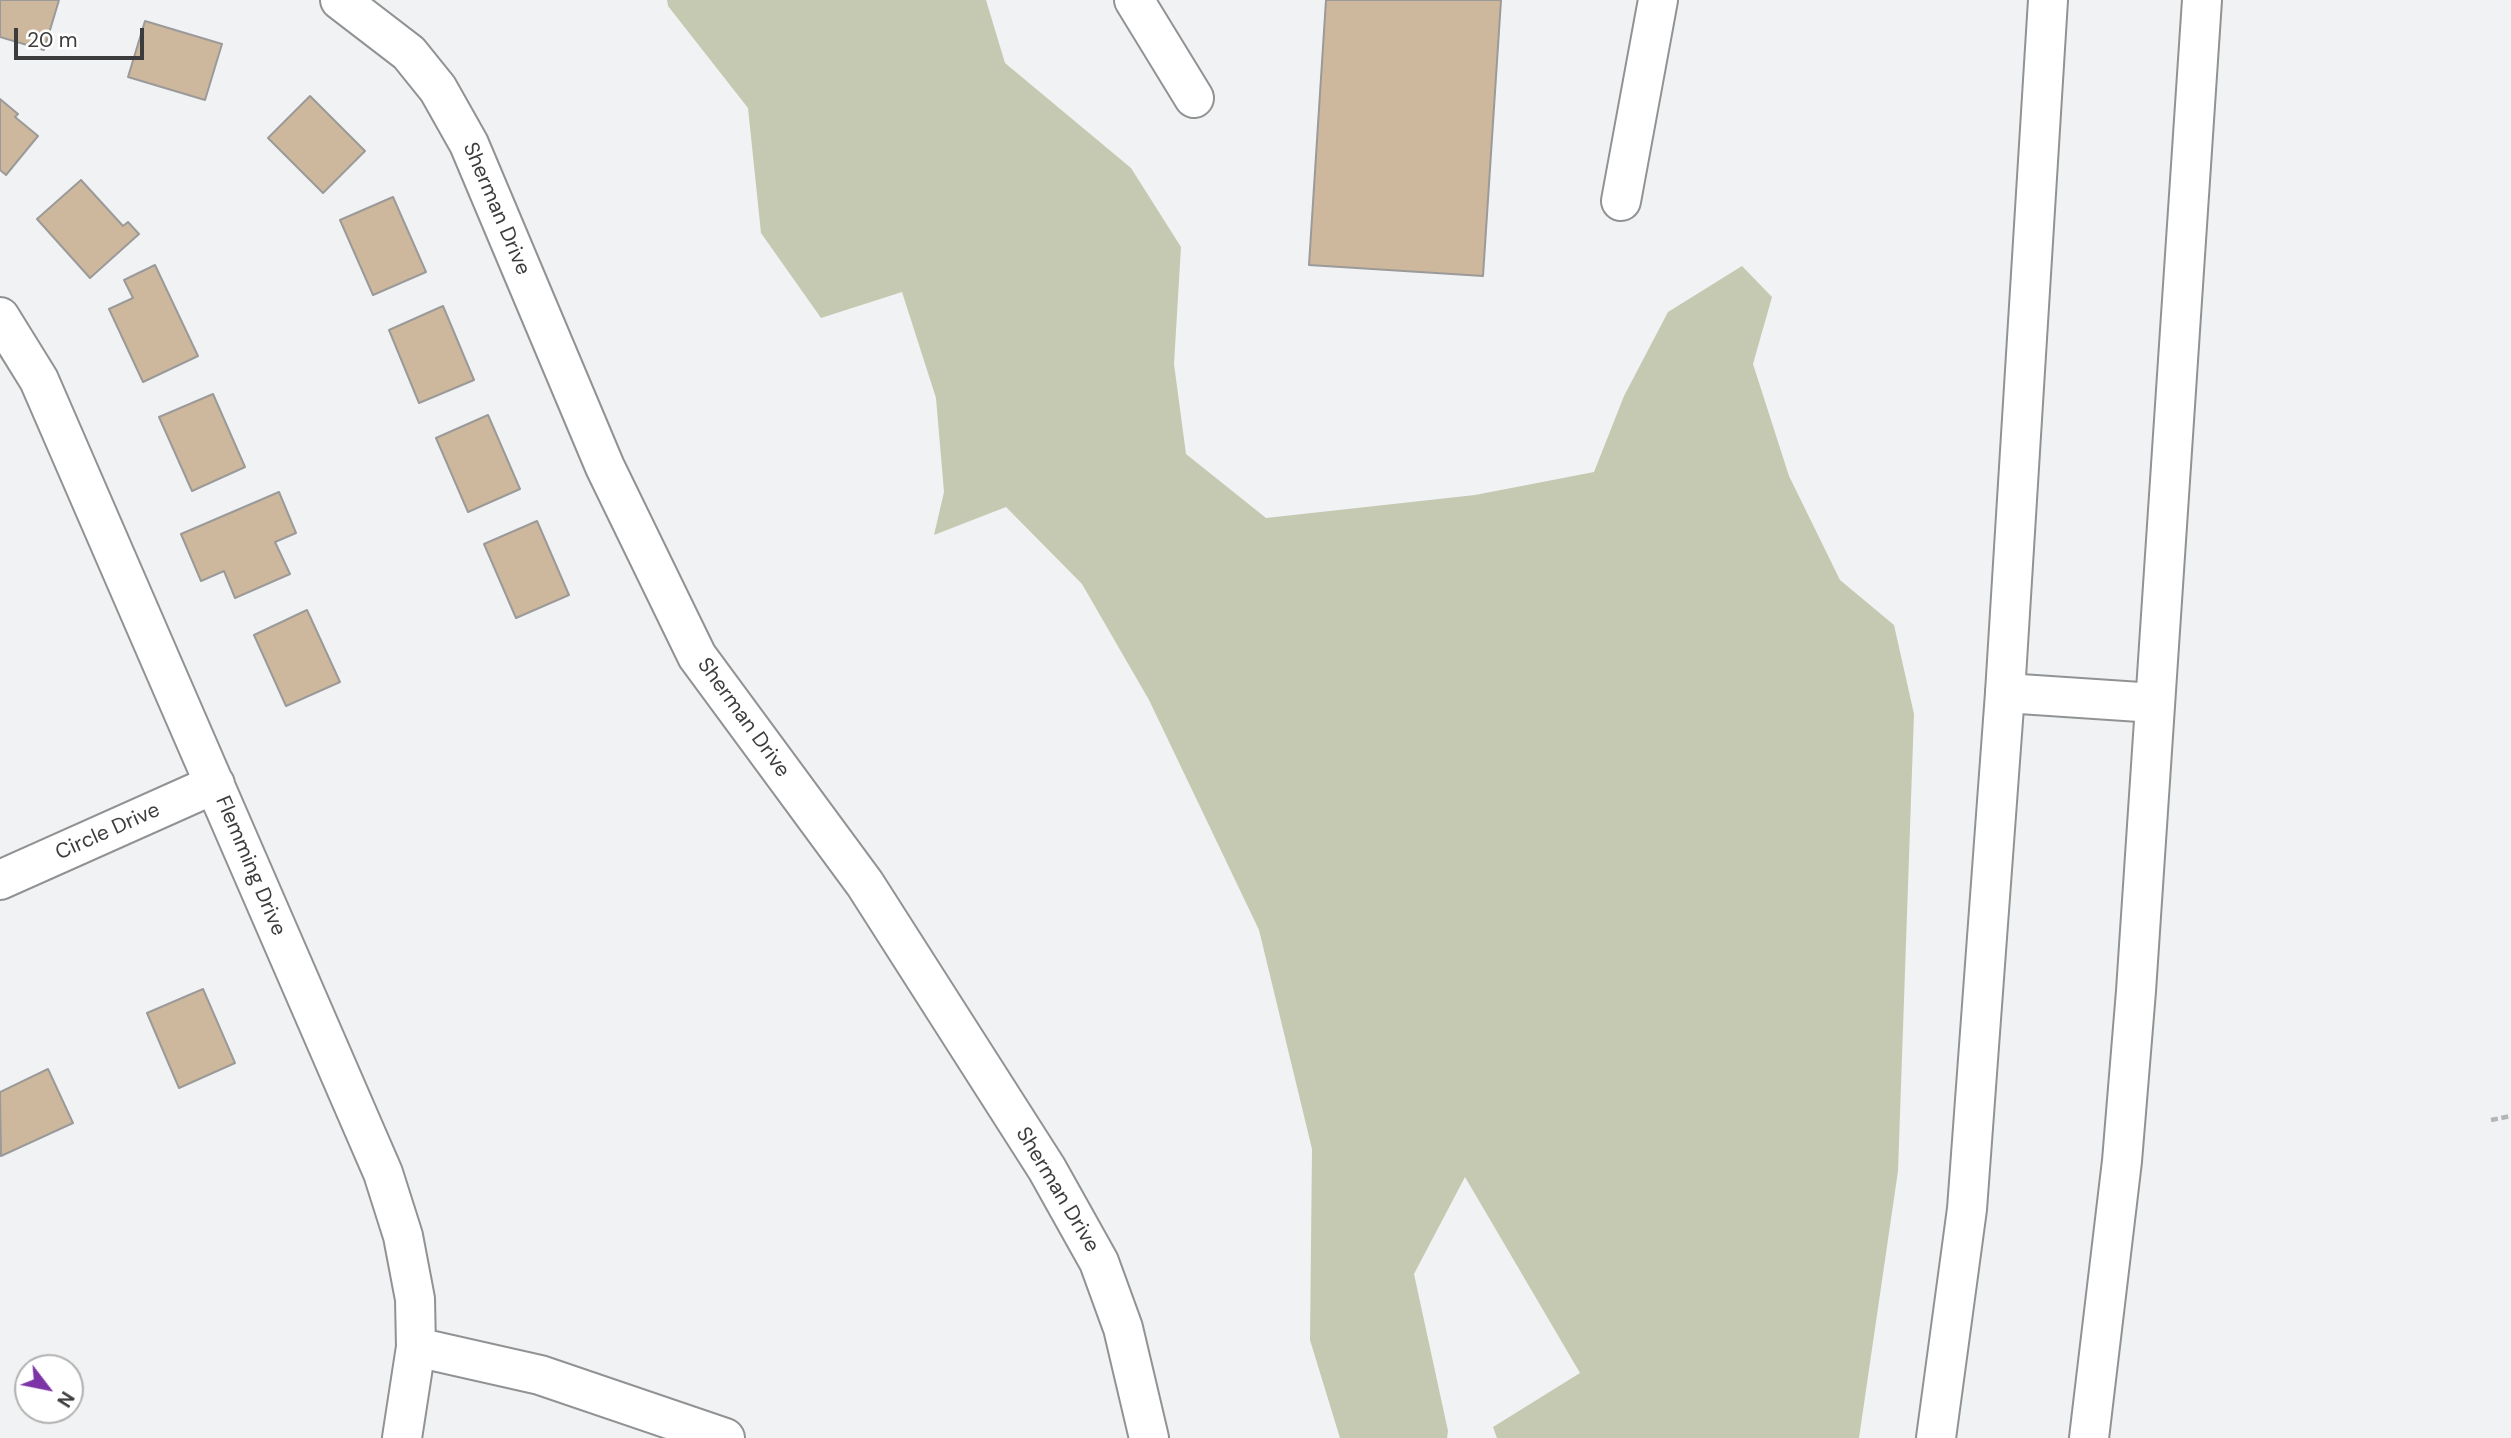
<!DOCTYPE html>
<html>
<head>
<meta charset="utf-8">
<style>
  body { margin:0 }
  #map { position:relative; width:2511px; height:1438px; overflow:hidden; background:#f1f2f4; font-family:"DM Sans",sans-serif }
  canvas { display:block }
  .north { position:absolute; left:14px; top:1354px; width:70px; height:70px; box-sizing:border-box; background:#fff; border:2px solid #b1b1b1; border-radius:50%; rotate:122deg; font-size:19px; font-weight:700; line-height:28px; text-align:center; color:#3c3c3d }
  .north::after { content:''; display:block; margin:auto; width:24px; height:32px; background:#7d34a7; clip-path:polygon(50% 0,100% 100%,50% 72%,0 100%) }
  .scale { position:absolute; left:14px; top:28px; width:130px; height:32px; box-sizing:border-box; border:4px solid #3c3c3d; border-top:0; padding-left:9px; font-size:21px; line-height:24px; white-space:nowrap; color:#3c3c3d; -webkit-text-stroke:5px #fff; paint-order:stroke }
</style>
</head>
<body>
<div id="map">
<canvas width="2511" height="1438"></canvas>
<div class="north">N</div>
<div class="scale">20 m</div>
</div>
<script>
const g = document.querySelector('canvas').getContext('2d');
g.lineJoin = 'round';
function fill(path, color) { g.fillStyle = color; g.fill(path, 'evenodd'); }
const shape = rows => new Path2D(rows.map(r => 'M' + r).join(''));
function stroke(path, color, width, dash) { g.strokeStyle = color; g.lineWidth = width; g.lineCap = dash ? 'butt' : 'round'; g.setLineDash(dash || []); g.stroke(path); }
function drawText(font, color, halo, rows, align = 'center') {
  g.font = font + ' "DM Sans",sans-serif'; g.lineWidth = 5; g.setLineDash([]); g.textBaseline = 'middle'; g.strokeStyle = halo; g.fillStyle = color; for (const [text, x, y, turn = 0] of rows) {
    g.save(); g.translate(x, y); g.rotate((+turn || 0) * Math.PI / 180); g.textAlign = isNaN(turn) ? turn : align; if (halo) g.strokeText(text, 0, 0); g.fillText(text, 0, 0); g.restore();
  }
}
fill(shape([
  [667,0,986,0,1005,63,1131,168,1181,247,1174,364,1186,454,1266,518,1475,495,1594,472,1624,396,1668,312,1742,266,1772,297,1753,364,1789,476,1840,580,1894,625,1914,714,1898,1171,1859,1438,1497,1438,1493,1427,1580,1373,1465,1177,1414,1274,1448,1431,1447,1438,1340,1438,1310,1340,1312,1149,1259,930,1149,700,1082,584,1006,507,934,535,944,492,936,398,902,292,821,318,761,233,748,108,668,6]
]), '#c5c9b1');
const building = shape([
  [0,0,59,0,44,50,0,37,0,0],
  [1326,0,1501,0,1483,276,1309,265,1326,0],
  [145,21,222,44,205,100,128,77,145,21],
  [310,96,365,151,323,193,268,138,310,96],
  [0,99,18,114,15,117,38,136,6,175,0,170,0,99],
  [81,180,123,226,128,222,139,234,90,278,37,219,81,180],
  [393,197,426,272,373,295,340,220,393,197],
  [155,265,198,356,143,382,109,309,133,298,124,280,155,265],
  [443,306,474,380,419,403,389,330,443,306],
  [213,394,245,467,192,491,159,417,213,394],
  [488,415,520,489,468,512,436,438,488,415],
  [279,492,296,533,275,542,290,574,235,598,224,571,201,581,181,534,279,492],
  [537,521,569,595,516,618,484,544,537,521],
  [307,610,340,682,286,706,254,635,307,610],
  [203,989,235,1063,179,1088,147,1013,203,989],
  [48,1069,73,1123,1,1156,0,1092,48,1069]
]);
fill(building, '#ceb89d');
stroke(building, '#9b9a99', 2);
const minor = shape([
  [340,0,409,53,438,89,469,144,605,467,697,656,865,884,1047,1169,1099,1262,1123,1328,1149,1438],
  [1134,0,1194,98],
  [1621,201,1658,0],
  [0,317,39,380,383,1173,403,1236,415,1299,416,1347,402,1438],
  [2005,693,2155,703],
  [0,880,215,784],
  [416,1347,540,1375,725,1438]
]);
const highway = shape([
  [1936,1438,1967,1209,2005,693,2048,0],
  [2089,1438,2122,1161,2136,991,2202,0]
]);
stroke(minor, '#919293', 42);
stroke(highway, '#919293', 42);
stroke(shape([
  [2491,1120,2511,1116]
]), '#b4b5b6', 4.5, [7, 3.5]);
stroke(minor, '#fff', 38);
stroke(highway, '#fff', 38);
drawText('21px', '#3c3c3d', '#fff', [
  ["Sherman Drive",496,209,67],
  ["Sherman Drive",743,718,54],
  ["Circle Drive",108,832,-24],
  ["Flemming Drive",250,866,67],
  ["Sherman Drive",1057,1190,59]
]);
</script>
</body>
</html>
